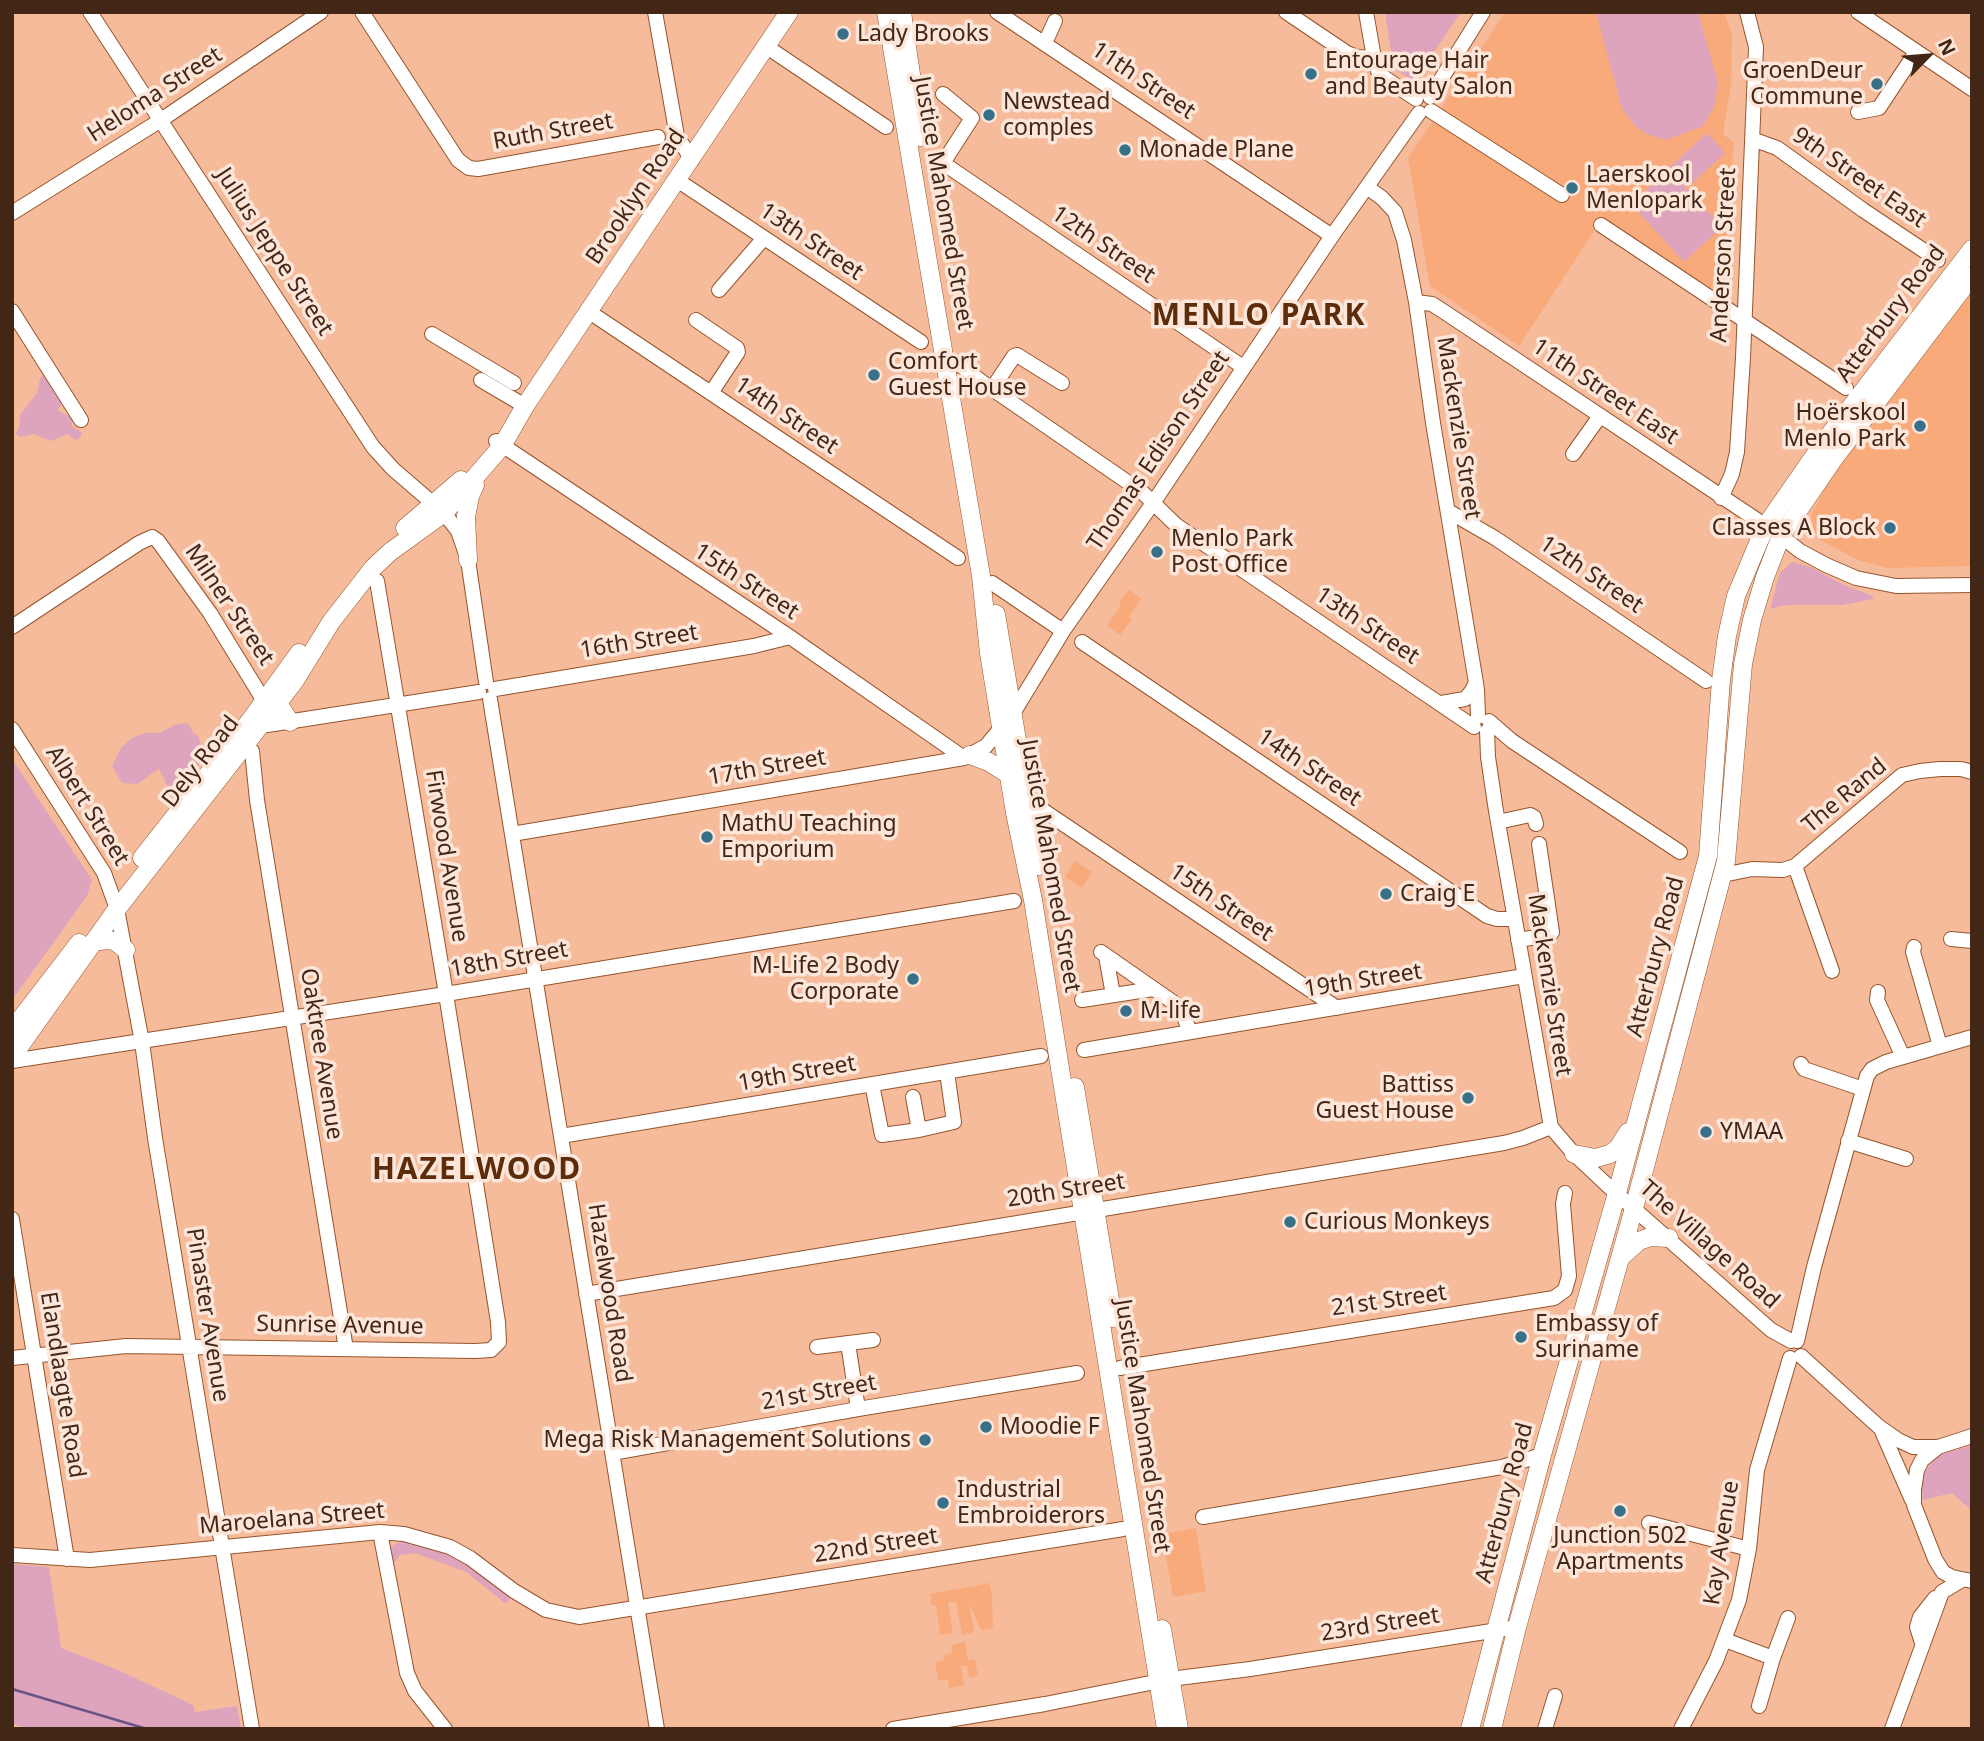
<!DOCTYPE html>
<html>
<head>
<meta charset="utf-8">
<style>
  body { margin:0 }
  #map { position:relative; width:1984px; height:1741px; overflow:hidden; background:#f6bb9a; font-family:"Noto Sans",sans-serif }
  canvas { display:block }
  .frame { position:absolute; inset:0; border:14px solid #432716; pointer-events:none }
  .north { position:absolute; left:1893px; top:21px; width:70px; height:70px; -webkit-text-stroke:5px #fce5d9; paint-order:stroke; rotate:65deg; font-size:19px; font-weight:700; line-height:28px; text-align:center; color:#432716 }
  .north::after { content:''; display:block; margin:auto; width:24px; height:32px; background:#432716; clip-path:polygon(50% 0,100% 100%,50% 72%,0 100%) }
</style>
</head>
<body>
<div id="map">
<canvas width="1984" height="1741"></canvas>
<div class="frame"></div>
<div class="north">N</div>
</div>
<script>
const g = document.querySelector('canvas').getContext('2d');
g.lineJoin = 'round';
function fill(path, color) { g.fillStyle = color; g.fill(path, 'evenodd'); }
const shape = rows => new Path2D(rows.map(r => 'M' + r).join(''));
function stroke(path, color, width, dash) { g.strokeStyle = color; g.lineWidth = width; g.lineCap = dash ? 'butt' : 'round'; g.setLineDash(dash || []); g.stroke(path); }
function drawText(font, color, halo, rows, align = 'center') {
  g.font = font + ' "Noto Sans",sans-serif'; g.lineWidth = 7; g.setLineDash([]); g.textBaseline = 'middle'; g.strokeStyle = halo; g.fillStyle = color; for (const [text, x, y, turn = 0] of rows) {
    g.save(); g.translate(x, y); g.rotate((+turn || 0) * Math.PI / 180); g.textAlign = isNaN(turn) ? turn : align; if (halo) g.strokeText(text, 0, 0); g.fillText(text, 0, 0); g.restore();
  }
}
fill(shape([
  [1505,12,1724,12,1732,34,1731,85,1723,134,1734,143,1724,271,1711,288,1677,269,1602,219,1519,346,1430,286,1408,158],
  [1972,291,1972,566,1888,568,1858,560,1815,537,1811,515,1836,468],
  [1129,589,1141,599,1129,617,1132,619,1120,635,1107,626,1121,605,1119,603],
  [1075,861,1092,872,1082,888,1065,877],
  [1196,1528,1206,1591,1173,1597,1163,1541,1169,1533],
  [989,1583,992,1596,993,1628,981,1630,969,1603,974,1632,962,1635,956,1602,948,1602,953,1633,940,1635,936,1605,931,1605,930,1594],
  [965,1642,968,1660,975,1659,978,1676,969,1678,967,1666,961,1666,964,1685,949,1688,948,1679,938,1681,935,1662,944,1660,943,1655,952,1653,951,1645]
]), '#f9aa7b');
fill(shape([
  [1385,12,1461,12,1417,77,1412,80,1394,69],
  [1596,12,1698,12,1718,83,1714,107,1703,126,1666,140,1647,134,1636,127,1622,109],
  [1707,133,1725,153,1688,187,1670,167],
  [1669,169,1722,227,1684,262,1631,204],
  [46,371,62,399,61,406,57,410,72,418,72,426,82,433,80,438,75,440,67,434,51,441,34,434,20,437,16,433,20,425,20,415,37,393,40,379],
  [1792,562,1810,567,1844,585,1873,596,1873,599,1842,605,1786,605,1770,609,1780,573],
  [188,723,194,734,198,735,201,745,202,760,187,784,185,793,178,796,167,785,159,769,137,784,122,783,112,766,121,748,132,738,145,733,160,733,174,725],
  [12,759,92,880,87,896,12,1000],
  [1972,1445,1972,1511,1952,1493,1923,1500,1922,1483,1925,1472,1933,1461,1940,1455],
  [402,1541,436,1548,454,1556,511,1597,506,1604,466,1572,415,1553,400,1555,395,1562,392,1562,390,1550,393,1545],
  [12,1564,49,1567,61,1648,118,1670,193,1705,195,1712,237,1706,241,1729,25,1729,12,1723]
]), '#dea3bd');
stroke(shape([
  [12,1689,147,1729]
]), '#685588', 2.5);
const minor = shape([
  [90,12,373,447,393,469,444,513,458,531,468,560,486,682],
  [362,12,458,160,469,168,478,169,658,137],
  [655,12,677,136,692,160],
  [997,12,1332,236],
  [1286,12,1347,53,1357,57,1374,58],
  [1366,12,1374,58,1378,71,1385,78,1416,99],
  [1858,12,1972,89],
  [1045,43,1055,21],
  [767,47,886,127],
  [1430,97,1483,12],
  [1431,111,1562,195],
  [1858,112,1879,108,1916,52],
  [1752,139,1777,148,1863,210,1938,260],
  [937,159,1243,367],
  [943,163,972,118,943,94],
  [677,180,921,342],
  [1367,187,1382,198,1395,212,1404,240,1416,302,1433,423,1477,689,1478,717],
  [12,213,161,120,321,12],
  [1601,225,1846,388],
  [719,290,764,238],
  [1416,302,1432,304,1446,313,1781,536,1800,551,1826,565,1856,578,1896,586,1972,585],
  [12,311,81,420],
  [588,311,958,558],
  [696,320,737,348,738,352,711,393],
  [432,334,514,383],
  [955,361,982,382,1142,492,1176,525,1474,727],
  [481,380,525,406],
  [992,389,1014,356,1017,355,1062,383],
  [496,441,790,637,964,758],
  [1573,454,1600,416],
  [1721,498,1732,474,1737,452,1743,358,1756,47,1747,12],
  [1448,511,1495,538,1706,681],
  [992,583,1063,631],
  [12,627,139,543,152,537,158,541,210,613,264,701],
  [1082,642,1487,916,1497,919,1515,919],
  [495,689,754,646,790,637],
  [490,699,657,1729],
  [1441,703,1465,699,1471,692,1476,683],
  [1489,721,1512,741,1680,852],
  [261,726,479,692],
  [12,729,104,873,117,909,142,1042,155,1138,252,1729],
  [1487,731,1488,757,1496,811,1551,1127,1574,1154,1606,1184,1771,1330,1791,1341],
  [245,746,252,751,257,800,346,1349],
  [1044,811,1337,1008],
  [1498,822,1530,815,1534,817,1536,824],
  [512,834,964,758,986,746,1012,715,1063,631,1153,503,1332,236,1419,113],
  [1795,866,1832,971],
  [1723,875,1752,869,1783,870,1795,866,1902,775,1920,771,1940,769,1961,769,1972,772],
  [1951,939,1972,941],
  [1518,940,1550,935,1552,932,1539,844],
  [1914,947,1913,952,1940,1046],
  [1101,952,1180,1007,1190,1032],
  [1106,956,1113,995],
  [1878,992,1877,1000,1903,1057],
  [1082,1000,1153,989],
  [1084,1050,1524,976],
  [12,1061,446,994,1014,901],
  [1801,1064,1804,1069,1863,1089],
  [872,1084,882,1135,919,1130,954,1122,947,1072],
  [913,1097,919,1130],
  [561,1136,1041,1056],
  [1848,1141,1906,1159],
  [12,1219,67,1559],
  [586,1294,1504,1143,1523,1138,1551,1127],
  [1797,1341,1814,1267,1867,1076,1872,1069,1886,1062,1972,1037],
  [848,1343,858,1409],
  [817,1347,873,1340],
  [1801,1356,1878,1426,1898,1440,1913,1447,1938,1447],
  [12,1358,126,1346,475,1351,491,1350,499,1342,498,1322,446,994,377,581],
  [1120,1368,1554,1298,1565,1290,1569,1276,1563,1204,1565,1193],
  [1881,1429,1912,1500],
  [1972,1436,1938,1447,1922,1460,1917,1470,1914,1490,1914,1505,1935,1559,1943,1572,1952,1577,1972,1581],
  [612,1453,858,1409,1077,1373],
  [1203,1517,1502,1467,1542,1455],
  [1649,1523,1749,1549],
  [380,1532,407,1673,415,1691,445,1729],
  [12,1555,90,1560,380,1532,404,1534,450,1547,470,1558,514,1591,546,1610,579,1617,1123,1529],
  [1725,1640,1773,1658],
  [1922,1643,1917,1627,1920,1617,1935,1598],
  [1759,1706,1773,1658,1788,1618],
  [893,1729,1045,1704,1170,1679,1250,1669,1517,1627],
  [1545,1729,1555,1696],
  [1681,1729,1716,1661,1739,1600,1749,1549,1757,1470,1790,1358],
  [1892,1729,1942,1592,1962,1580]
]);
const major = shape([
  [886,12,981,576,989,653,1015,813,1033,900,1166,1729],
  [902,12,920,137],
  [405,528,461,480],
  [468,560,466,517,470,496,475,485],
  [996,614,1038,866],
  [278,703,290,722],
  [970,755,989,762,1009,775],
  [142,858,252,718,299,653],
  [93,942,106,940,115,941,126,950],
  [12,1030,79,943],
  [12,1057,117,909,294,682,331,622,373,568,390,552,444,513,502,446,525,406,789,12],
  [1075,1087,1113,1318],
  [1574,1154,1596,1158,1610,1154,1618,1148,1628,1132],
  [1620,1258,1639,1241,1650,1237,1669,1238],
  [1162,1629,1179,1729],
  [1470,1729,1542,1455,1617,1193,1708,856,1721,680,1727,636,1736,596,1765,527,1824,442,1972,249],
  [1492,1729,1517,1627,1634,1208,1726,861,1743,664,1752,620,1765,577,1781,536,1835,457,1972,276]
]);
stroke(minor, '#96552c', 16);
stroke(major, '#96552c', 19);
stroke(minor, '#fff', 14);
stroke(major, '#fff', 18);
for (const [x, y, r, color] of [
  [843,34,7,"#38708a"],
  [1311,74,7,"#38708a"],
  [1877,84,7,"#38708a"],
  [989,115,7,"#38708a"],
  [1125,150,7,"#38708a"],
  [1572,188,7,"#38708a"],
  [874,375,7,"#38708a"],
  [1920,426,7,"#38708a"],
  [1890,528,7,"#38708a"],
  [1157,552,7,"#38708a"],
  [707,837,7,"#38708a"],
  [1386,894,7,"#38708a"],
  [913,979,7,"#38708a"],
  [1126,1011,7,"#38708a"],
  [1468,1098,7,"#38708a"],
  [1706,1132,7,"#38708a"],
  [1290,1222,7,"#38708a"],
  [1521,1337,7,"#38708a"],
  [986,1427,7,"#38708a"],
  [925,1440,7,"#38708a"],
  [943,1503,7,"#38708a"],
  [1620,1511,7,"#38708a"]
]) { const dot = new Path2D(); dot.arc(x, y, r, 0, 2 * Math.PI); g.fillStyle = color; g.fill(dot); stroke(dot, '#fce5d9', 2.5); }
drawText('23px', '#432716', '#fce5d9', [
  ["Lady Brooks",857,34],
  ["Entourage Hair",1325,61],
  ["and Beauty Salon",1325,87],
  ["GroenDeur",1863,71,"right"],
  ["Commune",1863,97,"right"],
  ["Newstead",1003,102],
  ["comples",1003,128],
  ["Monade Plane",1139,150],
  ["Laerskool",1586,175],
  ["Menlopark",1586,201],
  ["Comfort",888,362],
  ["Guest House",888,388],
  ["Hoërskool",1906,413,"right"],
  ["Menlo Park",1906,439,"right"],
  ["Classes A Block",1876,528,"right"],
  ["Menlo Park",1171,539],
  ["Post Office",1171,565],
  ["MathU Teaching",721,824],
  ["Emporium",721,850],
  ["Craig E",1400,894],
  ["M-Life 2 Body",899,966,"right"],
  ["Corporate",899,992,"right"],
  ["M-life",1140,1011],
  ["Battiss",1454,1085,"right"],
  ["Guest House",1454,1111,"right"],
  ["YMAA",1720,1132],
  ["Curious Monkeys",1304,1222],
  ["Embassy of",1535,1324],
  ["Suriname",1535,1350],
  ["Moodie F",1000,1427],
  ["Mega Risk Management Solutions",911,1440,"right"],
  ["Industrial",957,1490],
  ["Embroiderors",957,1516],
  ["Junction 502",1620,1536,"center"],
  ["Apartments",1620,1562,"center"]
], 'left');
drawText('23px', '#432716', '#fce5d9', [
  ["11th Street",1143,81,34],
  ["Heloma Street",155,95,-33],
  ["Ruth Street",553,132,-10],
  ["9th Street East",1859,178,35],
  ["Brooklyn Road",636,197,-56],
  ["Justice Mahomed Street",943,203,80],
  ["13th Street",811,242,34],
  ["12th Street",1103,245,34],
  ["Julius Jeppe Street",274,252,57],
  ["Anderson Street",1724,255,-87],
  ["Atterbury Road",1891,314,-53],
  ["11th Street East",1605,392,34],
  ["14th Street",786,416,34],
  ["Mackenzie Street",1458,428,81],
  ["Thomas Edison Street",1159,451,-56],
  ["12th Street",1591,575,34],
  ["15th Street",746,582,33],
  ["Milner Street",229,605,56],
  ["13th Street",1367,626,34],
  ["16th Street",639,642,-9],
  ["Dely Road",201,762,-52],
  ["17th Street",767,768,-10],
  ["14th Street",1309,768,34],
  ["The Rand",1845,796,-40],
  ["Albert Street",87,806,58],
  ["Firwood Avenue",446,856,81],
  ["Justice Mahomed Street",1050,866,80],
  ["15th Street",1221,903,34],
  ["Atterbury Road",1656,957,-75],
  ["18th Street",509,960,-10],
  ["19th Street",1363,981,-9],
  ["Mackenzie Street",1549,985,81],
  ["Oaktree Avenue",321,1054,81],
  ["19th Street",797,1074,-10],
  ["20th Street",1066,1191,-9],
  ["The Village Road",1709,1245,42],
  ["Hazelwood Road",609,1293,81],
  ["21st Street",1389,1301,-8],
  ["Pinaster Avenue",207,1315,81],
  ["Sunrise Avenue",340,1326,1],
  ["Elandlaagte Road",62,1385,81],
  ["21st Street",819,1393,-10],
  ["Justice Mahomed Street",1142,1426,81],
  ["Atterbury Road",1505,1503,-75],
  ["Maroelana Street",292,1519,-5],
  ["Kay Avenue",1722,1543,-81],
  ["22nd Street",876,1546,-9],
  ["23rd Street",1380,1625,-9]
]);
g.letterSpacing = '2px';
drawText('bold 30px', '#5c2c0b', '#fce5d9', [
  ["MENLO PARK",1259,316],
  ["HAZELWOOD",477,1170]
]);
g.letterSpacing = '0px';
</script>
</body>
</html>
